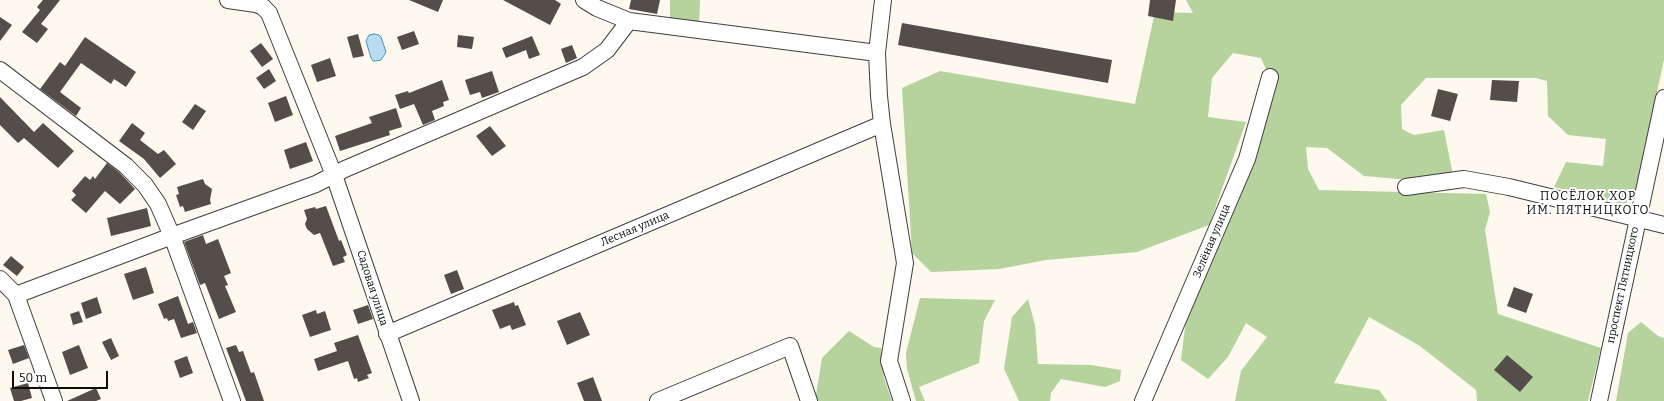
<!DOCTYPE html>
<html>
<head>
<meta charset="utf-8">
<style>
  body { margin:0 }
  #map { position:relative; width:1664px; height:401px; overflow:hidden; background:#fdf9ee; font-family:Bitter,serif }
  canvas { display:block }
  .scale { position:absolute; left:12px; top:371px; width:96px; height:18px; box-sizing:border-box; border:2px solid #0c0c0c; border-top:0; padding-left:5px; font-size:12px; line-height:14px; white-space:nowrap; color:#0c0c0c; -webkit-text-stroke:3px #fff; paint-order:stroke }
</style>
</head>
<body>
<div id="map">
<canvas width="1664" height="401"></canvas>
<div class="scale">50 m</div>
</div>
<script>
const g = document.querySelector('canvas').getContext('2d');
g.lineJoin = 'round';
function fill(path, color) { g.fillStyle = color; g.fill(path, 'evenodd'); }
const shape = rows => new Path2D(rows.map(r => 'M' + r).join(''));
function stroke(path, color, width, dash) { g.strokeStyle = color; g.lineWidth = width; g.lineCap = dash ? 'butt' : 'round'; g.setLineDash(dash || []); g.stroke(path); }
function drawText(font, color, halo, rows, align = 'center') {
  g.font = font + ' Bitter,serif'; g.lineWidth = 4; g.setLineDash([]); g.textBaseline = 'middle'; g.strokeStyle = halo; g.fillStyle = color; for (const [text, x, y, turn = 0] of rows) {
    g.save(); g.translate(x, y); g.rotate((+turn || 0) * Math.PI / 180); g.textAlign = isNaN(turn) ? turn : align; if (halo) g.strokeText(text, 0, 0); g.fillText(text, 0, 0); g.restore();
  }
}
fill(shape([
  [669,0,700,0,699,27,670,21,670,1],
  [1186,0,1664,0,1664,60,1633,201,1621,204,1554,187,1566,162,1603,166,1606,139,1568,135,1548,116,1547,81,1536,78,1426,78,1401,105,1402,129,1414,135,1444,130,1453,175,1410,180,1364,176,1327,148,1306,147,1308,169,1319,190,1486,194,1490,212,1485,230,1498,314,1601,348,1588,401,1477,401,1476,390,1420,346,1369,317,1334,383,1379,390,1387,401,1235,401,1241,371,1267,337,1246,323,1228,357,1208,379,1181,360,1186,320,1274,87,1261,58,1233,53,1212,78,1208,117,1246,122,1209,225,1137,252,1046,260,999,269,931,272,912,253,902,88,940,71,1135,104,1155,12,1193,13],
  [920,298,995,300,984,321,979,363,919,387,925,401,916,401,907,369,906,353],
  [1028,299,1035,325,1038,364,1091,365,1121,370,1120,381,1105,387,1061,379,1051,393,1050,401,1019,401,1004,369,1012,317],
  [1641,322,1658,336,1664,338,1664,401,1616,401,1628,333],
  [849,331,874,347,881,348,884,378,892,401,815,401,822,358]
]), '#b6d29d');
const water = shape([
  [374,34,379,35,381,37,386,52,381,60,376,61,373,61,371,58,366,41,369,35,374,34]
]);
fill(water, '#b9dcee');
stroke(water, '#4992bc', 1);
fill(shape([
  [43,0,60,0,41,24,48,29,37,43,22,32,40,10,37,7],
  [409,0,443,0,438,12],
  [503,0,555,0,561,4,550,25],
  [631,0,660,0,657,14,629,9],
  [1150,0,1176,0,1173,21,1148,16],
  [0,17,12,25,0,41],
  [902,23,1112,60,1108,83,898,45],
  [414,31,419,44,402,50,397,37],
  [358,34,364,56,353,58,347,37],
  [458,35,474,37,472,49,457,47],
  [532,36,540,55,529,59,526,50,506,58,502,48],
  [85,37,136,72,126,87,114,79,111,84,81,63,60,92,81,108,76,116,40,89,60,62,65,66],
  [261,43,273,59,262,67,250,51],
  [572,45,577,58,566,63,561,49],
  [330,58,336,76,317,82,311,65],
  [269,69,276,81,264,89,256,78],
  [492,71,499,92,482,98,480,92,470,95,465,80],
  [442,80,449,100,443,102,444,106,432,111,435,120,423,125,414,104,400,109,395,95,408,91,409,93],
  [1492,80,1519,81,1517,102,1490,100],
  [1438,89,1458,94,1450,121,1431,116],
  [286,96,293,115,275,122,268,103],
  [0,97,34,132,43,123,74,151,58,168,24,138,18,143,0,125],
  [195,104,206,111,193,130,182,122],
  [396,108,402,127,389,131,390,135,340,151,335,136,372,123,369,117],
  [132,123,145,133,140,140,158,154,164,150,176,164,160,178,144,159,119,141],
  [490,126,506,146,492,156,476,136],
  [306,142,313,161,290,169,284,150],
  [107,163,120,173,135,189,120,204,105,191,86,213,71,200,76,195,72,191,85,176,90,180,93,176,95,179],
  [203,179,205,184,212,189,210,200,211,204,185,212,183,206,180,207,176,195,179,194,177,187],
  [326,206,339,241,341,240,347,255,343,257,345,262,333,266,320,233,314,235,307,229,305,224,307,219,304,210,315,207,316,209],
  [147,208,151,226,111,236,107,218],
  [203,235,206,244,218,239,231,273,224,276,228,285,225,286,236,312,219,319,205,283,200,285,184,242],
  [11,256,24,267,17,276,3,265],
  [146,267,154,293,133,300,124,274],
  [457,270,464,289,451,294,444,275],
  [1514,287,1533,294,1526,313,1507,306],
  [178,296,188,324,193,322,197,333,181,338,174,319,168,321,167,318,164,319,158,304],
  [97,297,102,313,86,319,81,303],
  [514,302,515,306,518,305,526,325,512,330,510,325,500,329,492,310],
  [368,305,373,319,358,324,353,310],
  [316,310,317,314,325,311,331,330,310,337,302,315],
  [79,311,83,322,73,325,70,314],
  [580,312,590,335,567,345,557,321],
  [358,335,372,373,367,375,369,378,358,382,357,378,354,379,348,361,318,371,314,359,337,351,334,343],
  [111,338,119,356,111,360,102,342],
  [24,345,29,358,13,364,8,350],
  [79,345,88,368,70,375,62,352],
  [236,345,239,352,243,351,251,373,254,372,264,401,246,401,226,348],
  [1507,355,1533,377,1520,392,1494,370],
  [187,356,193,373,180,378,174,361],
  [593,377,602,401,584,401,577,383],
  [28,383,32,398,21,401,14,401,10,388],
  [96,388,101,399,96,401,67,401]
]), '#544e4a');
const minor = shape([
  [228,0,256,4,263,7,269,13,334,175,411,401],
  [584,0,597,8,629,21,877,53],
  [883,0,877,53,879,96,882,124,905,263,889,361,902,401],
  [0,70,126,166,145,185,158,204,172,236,232,401],
  [1406,187,1464,179,1509,187,1664,225],
  [0,279,16,295,54,401],
  [16,295,172,236,316,184,345,169,583,67,607,50,629,21],
  [387,334,882,124],
  [658,401,790,346,809,401],
  [1143,401,1247,159,1270,77],
  [1599,401,1664,98]
]);
stroke(minor, '#3f3f3f', 18);
stroke(minor, '#fff', 16);
drawText('11px', '#0c0c0c', '#fff', [
  ["Лесная улица",635,229,-23],
  ["Зелёная улица",1212,241,-67],
  ["проспект Пятницкого",1623,285,-78],
  ["Садовая улица",372,288,72]
]);
g.letterSpacing = '1px';
drawText('12px', '#0c0c0c', '#fff', [
  ["ПОСЁЛОК ХОР",1588,197],
  ["ИМ. ПЯТНИЦКОГО",1588,211]
]);
g.letterSpacing = '0px';
</script>
</body>
</html>
